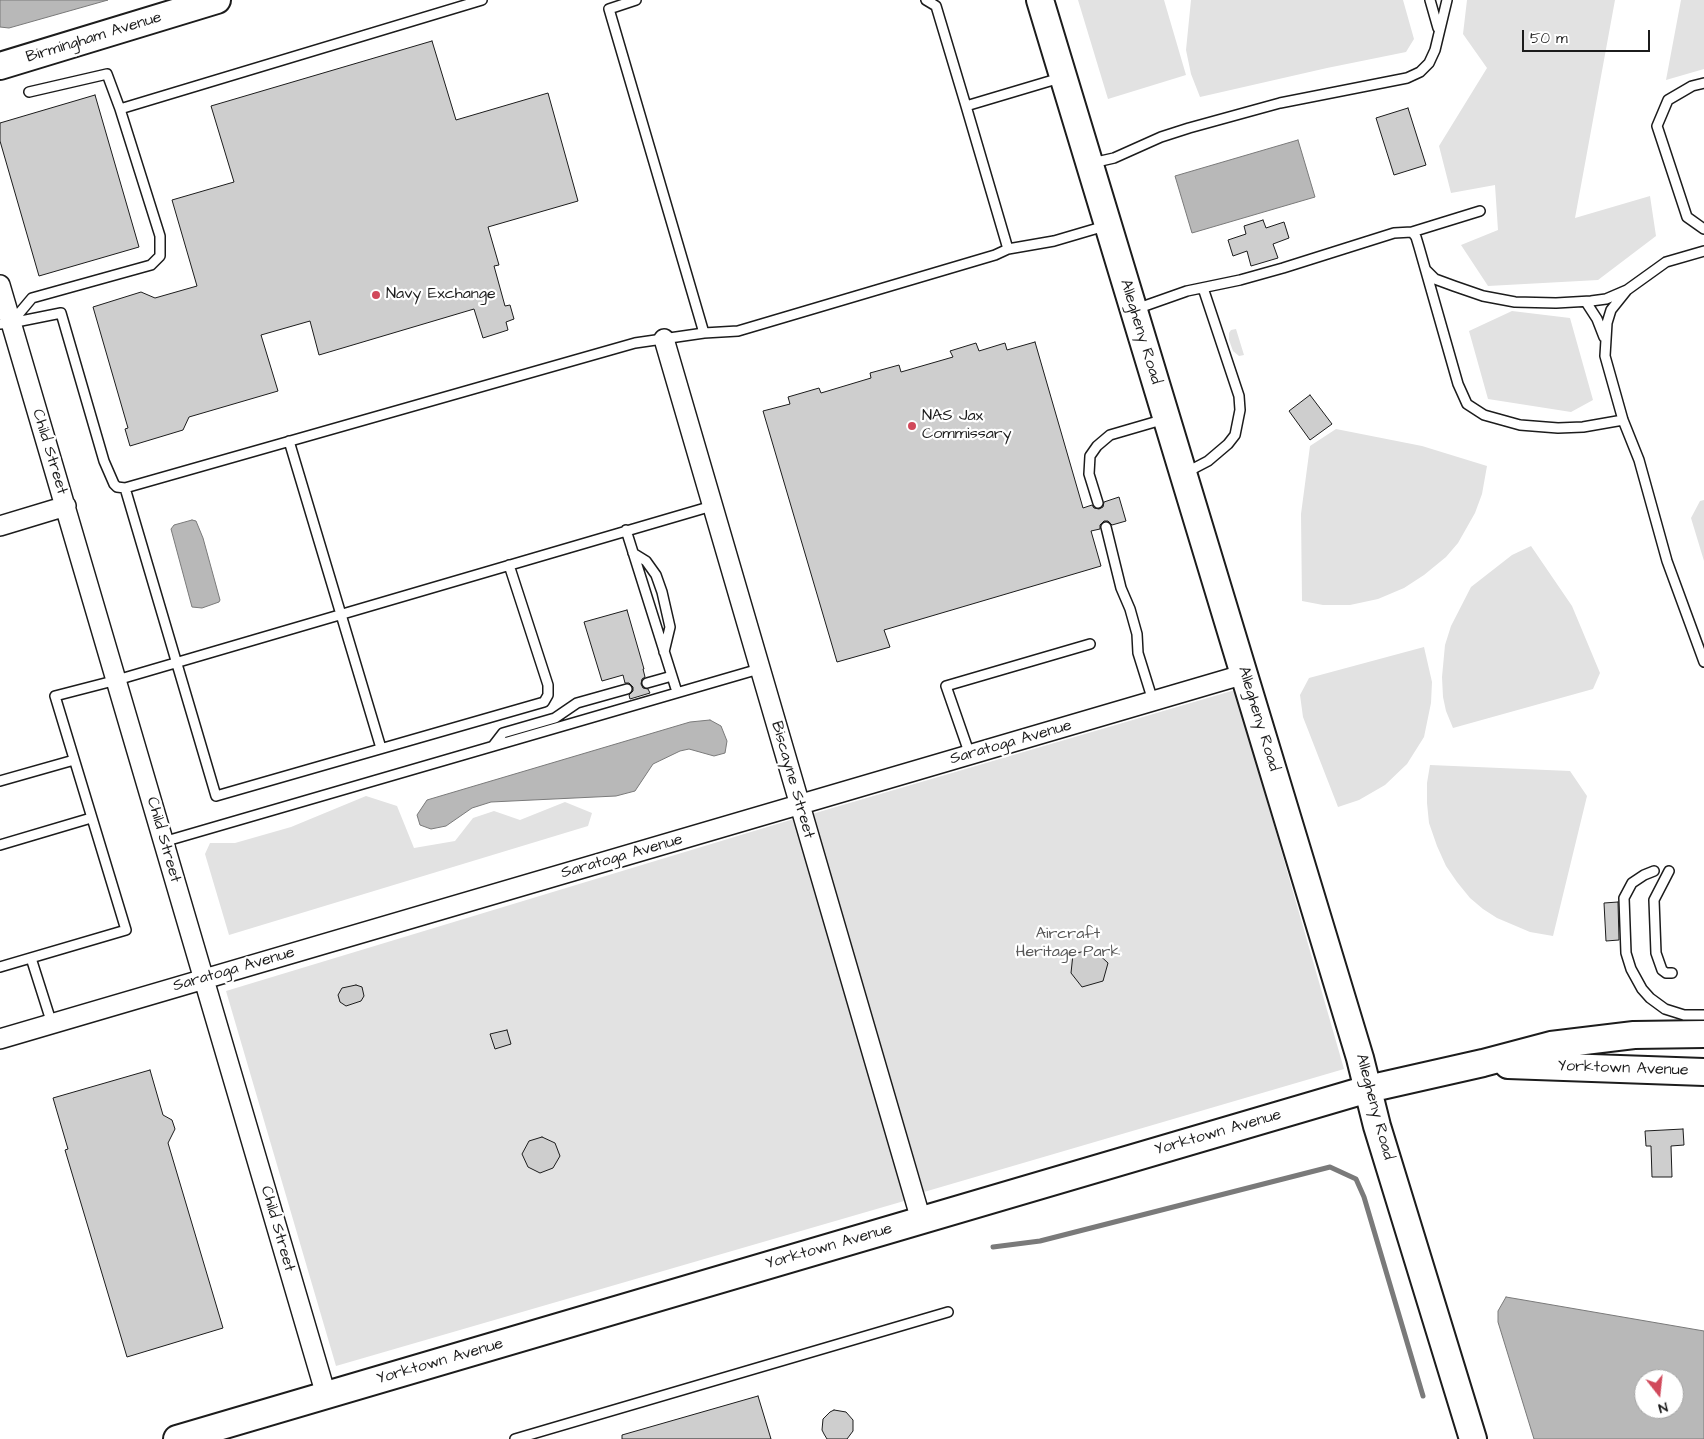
<!DOCTYPE html>
<html>
<head>
<meta charset="utf-8">
<style>
  body { margin:0 }
  #map { position:relative; width:1704px; height:1439px; overflow:hidden; background:#fff; font-family:"Architects Daughter",sans-serif }
  canvas { display:block }
  .north { position:absolute; left:1634px; top:1369px; width:50px; height:50px; box-sizing:border-box; background:#fff; border:1px solid #a4a4a4; border-radius:50%; rotate:164deg; font-size:14px; font-weight:700; line-height:20px; text-align:center; color:#1c1c1c }
  .north::after { content:''; display:block; margin:auto; width:18px; height:22px; background:#d1495b; clip-path:polygon(50% 0,100% 100%,50% 72%,0 100%) }
  .scale { position:absolute; left:1522px; top:30px; width:128px; height:22px; box-sizing:border-box; border:2px solid #1c1c1c; border-top:0; padding-left:6px; font-size:15px; line-height:18px; white-space:nowrap; color:#1c1c1c; -webkit-text-stroke:4px #fff; paint-order:stroke }
</style>
</head>
<body>
<div id="map">
<canvas width="1704" height="1439"></canvas>
<div class="north">N</div>
<div class="scale">50 m</div>
</div>
<script>
const g = document.querySelector('canvas').getContext('2d');
g.lineJoin = 'round';
function fill(path, color) { g.fillStyle = color; g.fill(path, 'evenodd'); }
const shape = rows => new Path2D(rows.map(r => 'M' + r).join(''));
function stroke(path, color, width, dash) { g.strokeStyle = color; g.lineWidth = width; g.lineCap = dash ? 'butt' : 'round'; g.setLineDash(dash || []); g.stroke(path); }
function drawText(font, color, halo, rows, align = 'center') {
  g.font = font + ' "Architects Daughter",sans-serif'; g.lineWidth = 4.5; g.setLineDash([]); g.textBaseline = 'middle'; g.strokeStyle = halo; g.fillStyle = color; for (const [text, x, y, turn = 0] of rows) {
    g.save(); g.translate(x, y); g.rotate((+turn || 0) * Math.PI / 180); g.textAlign = isNaN(turn) ? turn : align; if (halo) g.strokeText(text, 0, 0); g.fillText(text, 0, 0); g.restore();
  }
}
fill(shape([
  [1078,0,1164,0,1186,75,1108,99],
  [1191,0,1403,0,1414,39,1406,52,1327,68,1200,97,1191,74,1186,50],
  [1467,0,1615,0,1575,218,1650,196,1656,236,1598,280,1488,286,1461,245,1498,230,1495,185,1451,193,1439,146,1487,68,1463,34],
  [1681,0,1704,0,1704,69,1666,80],
  [1512,311,1570,318,1593,400,1571,412,1488,399,1469,331],
  [1236,329,1244,355,1239,356,1233,351,1229,340,1229,333,1231,330],
  [1336,429,1422,446,1487,466,1482,494,1475,513,1458,543,1446,557,1424,575,1404,588,1378,599,1350,605,1323,605,1302,601,1301,514,1310,446],
  [1704,500,1704,561,1691,518,1700,501],
  [1531,546,1572,606,1600,673,1593,689,1453,728,1446,711,1443,697,1442,677,1445,645,1451,626,1471,587,1512,555],
  [1424,647,1432,682,1431,703,1424,737,1407,764,1385,785,1359,800,1338,807,1303,717,1300,695,1309,678],
  [1235,690,1344,1069,924,1192,812,814],
  [1430,765,1570,771,1587,796,1553,936,1530,932,1497,918,1483,909,1470,898,1457,882,1446,866,1437,846,1429,823,1427,803,1427,783],
  [366,796,397,806,414,848,455,841,473,818,494,811,520,820,565,802,592,813,588,826,229,935,205,854,210,843,235,843,291,827],
  [797,818,911,1199,336,1366,226,991]
]), '#e2e2e2');
const water = shape([
  [0,0,108,0,9,28,0,27,0,0],
  [1298,140,1315,197,1192,233,1175,176,1298,140],
  [192,520,196,521,203,538,220,600,219,602,202,608,192,607,171,529,174,525,192,520],
  [710,720,721,726,727,741,725,753,714,756,689,749,680,751,653,764,635,791,616,796,491,802,472,808,446,826,431,829,420,825,417,815,427,800,690,722,710,720],
  [1506,1297,1704,1331,1704,1439,1534,1439,1498,1322,1498,1311,1506,1297],
  [1644,1379,1674,1379,1674,1409,1644,1409,1644,1379]
]);
fill(water, '#b8b8b8');
stroke(water, '#7a7a7a', 1);
stroke(shape([
  [993,1247,1040,1241,1330,1167,1356,1179,1364,1197,1423,1396]
]), '#7a7a7a', 5);
const building = shape([
  [432,41,456,120,548,93,578,201,488,227,499,265,494,266,505,306,510,305,514,319,506,322,508,330,483,338,474,309,319,355,310,321,261,335,278,391,189,417,183,430,130,446,125,429,128,428,93,307,141,292,155,298,197,286,172,200,234,182,211,106,432,41],
  [95,95,139,247,39,276,0,141,0,123,95,95],
  [1408,108,1426,165,1394,175,1376,118,1408,108],
  [1263,220,1266,228,1284,222,1289,238,1273,244,1278,258,1251,266,1247,251,1233,256,1228,240,1246,234,1244,226,1263,220],
  [1035,342,1083,508,1092,505,1094,508,1099,509,1103,507,1104,502,1119,497,1126,521,1112,525,1108,521,1104,521,1100,525,1100,529,1091,531,1101,566,884,630,890,647,837,662,763,411,790,404,788,397,819,388,821,393,871,378,870,373,899,365,901,372,953,357,950,351,976,343,979,351,1005,343,1007,350,1035,342],
  [1310,395,1332,424,1310,440,1289,411,1310,395],
  [627,610,644,669,643,669,645,677,642,679,641,684,643,688,648,689,650,693,630,699,629,695,633,691,633,687,629,683,625,683,623,675,602,681,584,622,627,610],
  [1618,902,1619,940,1606,941,1604,903,1618,902],
  [1093,949,1108,963,1103,981,1082,987,1071,973,1073,954,1093,949],
  [356,985,362,987,364,996,361,1001,346,1006,340,1002,338,995,342,988,356,985],
  [507,1030,511,1044,495,1049,490,1034,507,1030],
  [150,1070,163,1115,172,1120,175,1129,168,1143,223,1328,127,1357,65,1150,68,1149,53,1098,150,1070],
  [1683,1129,1684,1145,1671,1146,1672,1177,1652,1177,1651,1146,1646,1146,1645,1131,1683,1129],
  [542,1137,555,1143,560,1156,553,1168,540,1173,528,1167,522,1154,529,1141,542,1137],
  [758,1396,771,1439,622,1439,622,1435,758,1396],
  [834,1410,846,1412,853,1420,853,1431,847,1439,827,1439,824,1434,822,1430,823,1419,830,1412,834,1410]
]);
fill(building, '#cecece');
stroke(building, '#1c1c1c', 1);
const lane = shape([
  [636,0,609,9,704,333],
  [926,0,936,6,966,106],
  [1430,0,1438,28],
  [1704,83,1692,86,1668,100,1657,126,1687,217,1704,229],
  [120,109,482,0],
  [1092,163,1114,158,1161,137,1189,128,1280,103,1407,78,1420,72,1429,63,1435,50,1447,0],
  [1412,232,1416,237,1419,247,1458,384,1467,404,1484,415,1520,425,1558,428,1583,427,1623,420],
  [1008,249,966,106,1060,78],
  [1426,270,1435,279,1454,286,1483,296,1515,302,1556,303,1591,301,1606,299,1627,290,1666,262,1704,251],
  [1627,290,1611,310,1607,323,1605,356,1623,420,1639,460,1667,561,1704,662],
  [1586,302,1597,319,1604,337],
  [1136,309,1187,291,1240,280,1283,268,1394,233,1412,232,1480,211],
  [11,323,32,298,151,265,160,256,160,236,120,109,107,74,29,92],
  [0,324,11,323,61,313,104,461,114,484,117,487,125,488,635,343,704,333,738,331,995,255,1008,249,1054,241,1105,226],
  [289,441,381,748],
  [1185,473,1208,461,1228,444,1235,435,1240,410,1239,396,1203,288],
  [125,488,216,796,544,702,548,695,548,685,509,565],
  [1098,503,1089,474,1090,456,1097,446,1110,435,1165,419],
  [1106,527,1121,588,1130,609,1137,634,1138,653,1153,701],
  [626,530,677,692],
  [633,553,646,561,656,575,662,592,670,627,664,652],
  [647,683,672,676],
  [493,746,503,733,555,718,577,703,627,689],
  [970,755,946,686,1090,644],
  [0,781,74,760],
  [163,842,759,669],
  [0,845,91,818],
  [1654,871,1644,875,1632,883,1624,898,1626,953,1631,969,1642,989,1650,998,1665,1009,1684,1015,1704,1015],
  [1669,871,1654,900,1656,953,1662,970,1666,973,1672,973],
  [31,958,52,1024],
  [0,967,126,930,55,696,117,680,712,506],
  [515,1439,948,1312]
]);
const street = shape([
  [0,285,326,1395],
  [664,339,921,1220],
  [0,526,66,506],
  [0,1039,1245,674]
]);
const secondary = shape([
  [1040,0,1360,1058,1377,1126,1473,1439],
  [0,66,217,0],
  [1508,1065,1704,1072],
  [177,1439,1368,1089,1483,1063,1551,1045,1634,1035,1704,1034]
]);
stroke(lane, '#1c1c1c', 12);
stroke(street, '#1c1c1c', 22);
stroke(secondary, '#1c1c1c', 30);
stroke(lane, '#fff', 9);
stroke(street, '#fff', 19);
stroke(secondary, '#fff', 26);
for (const [x, y, r, color] of [
  [376,295,5,"#d1495b"],
  [912,426,5,"#d1495b"]
]) { const dot = new Path2D(); dot.arc(x, y, r, 0, 2 * Math.PI); g.fillStyle = color; g.fill(dot); stroke(dot, '#fff', 2); }
drawText('16px', '#1c1c1c', '#fff', [
  ["Birmingham Avenue",94,38,-17],
  ["Allegheny Road",1140,332,73],
  ["Child Street",49,452,73],
  ["Allegheny Road",1258,719,73],
  ["Saratoga Avenue",1011,743,-16],
  ["Biscayne Street",792,780,74],
  ["Child Street",163,840,74],
  ["Saratoga Avenue",622,857,-16],
  ["Saratoga Avenue",234,970,-16],
  ["Yorktown Avenue",1623,1069,2],
  ["Allegheny Road",1374,1107,75],
  ["Yorktown Avenue",1218,1133,-16],
  ["Child Street",277,1229,74],
  ["Yorktown Avenue",829,1247,-16],
  ["Yorktown Avenue",440,1362,-16]
]);
drawText('16px', '#1c1c1c', '#fff', [
  ["Navy Exchange",386,295],
  ["NAS Jax",922,417],
  ["Commissary",922,435]
], 'left');
drawText('16px', '#575757', '#fff', [
  ["Aircraft",1068,935],
  ["Heritage Park",1068,953]
]);
</script>
</body>
</html>
